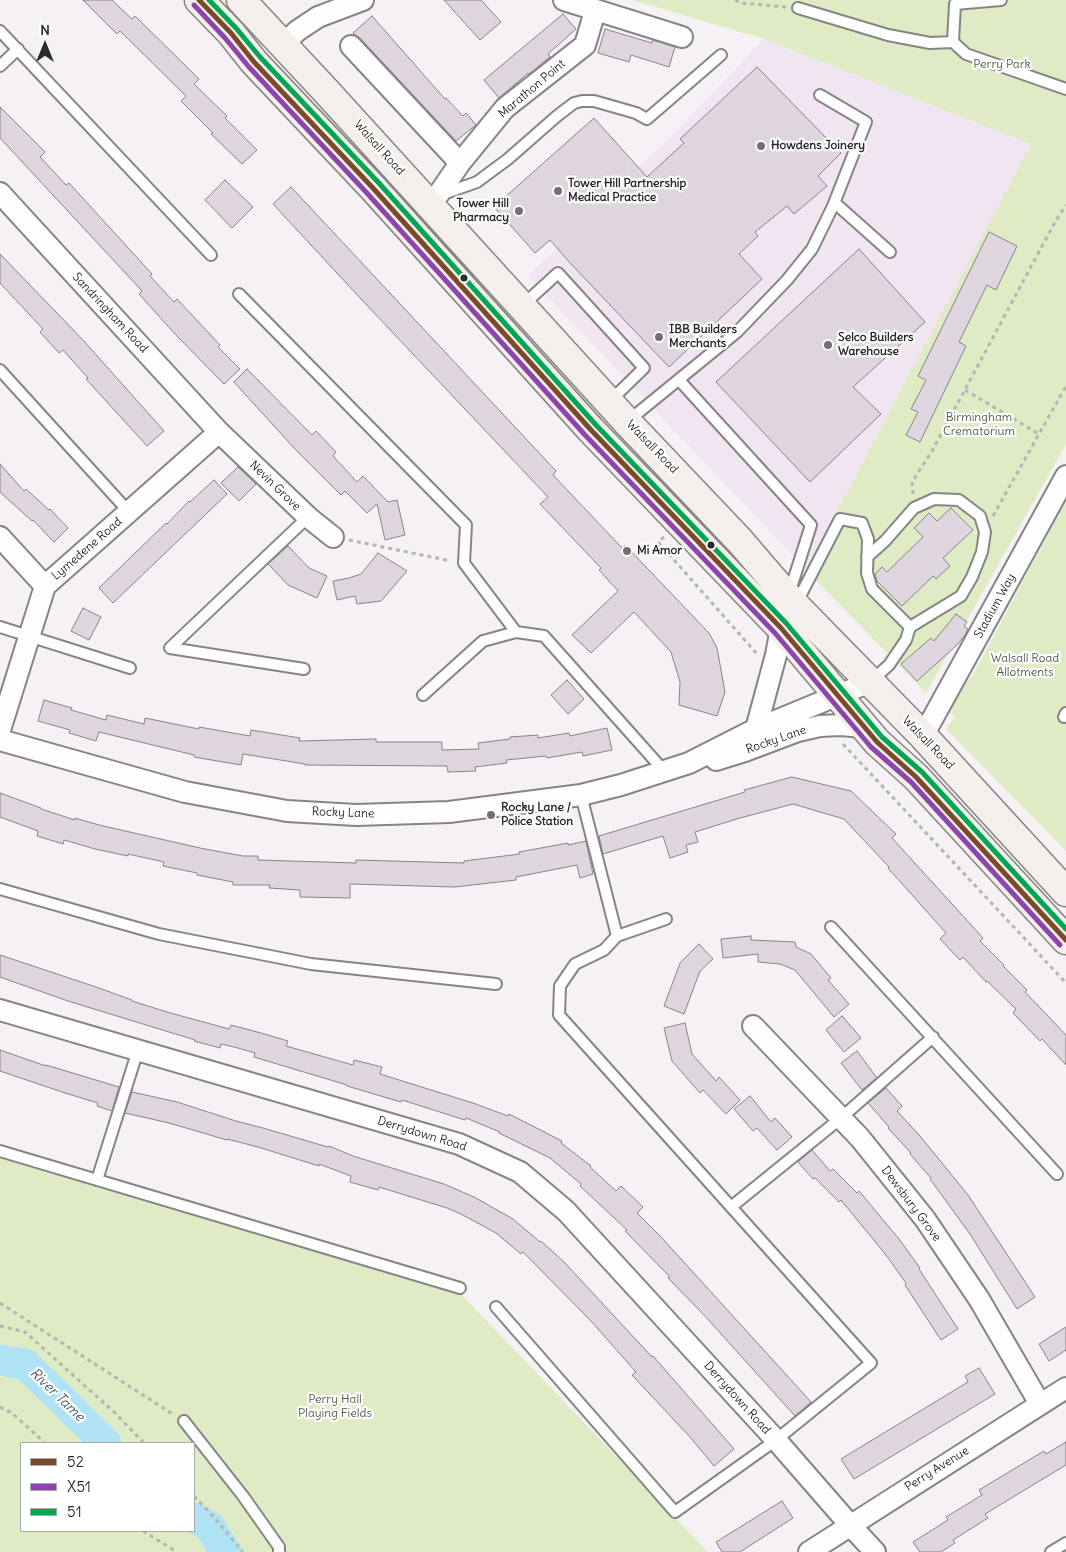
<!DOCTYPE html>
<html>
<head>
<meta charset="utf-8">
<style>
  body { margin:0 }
  #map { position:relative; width:1066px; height:1552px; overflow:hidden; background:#f5f1f5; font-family:Delius,sans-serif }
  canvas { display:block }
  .legend { position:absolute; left:20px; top:1442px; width:175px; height:90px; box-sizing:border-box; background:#fff; border:1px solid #aaa; margin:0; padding:6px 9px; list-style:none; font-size:15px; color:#2b2b2b }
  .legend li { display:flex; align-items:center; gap:10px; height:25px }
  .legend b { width:25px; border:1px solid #aaa }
  .north { position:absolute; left:20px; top:20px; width:50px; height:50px; -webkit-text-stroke:4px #fff; paint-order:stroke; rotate:0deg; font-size:14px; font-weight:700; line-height:20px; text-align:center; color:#2b2b2b }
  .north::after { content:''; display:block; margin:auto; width:18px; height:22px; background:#2b2b2b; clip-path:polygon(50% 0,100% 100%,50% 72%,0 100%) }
</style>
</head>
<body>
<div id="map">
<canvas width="1066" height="1552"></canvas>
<ul class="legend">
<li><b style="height:6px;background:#7a4b2a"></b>52</li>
<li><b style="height:6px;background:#8e44ad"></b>X51</li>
<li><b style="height:6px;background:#00a651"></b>51</li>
</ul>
<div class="north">N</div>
</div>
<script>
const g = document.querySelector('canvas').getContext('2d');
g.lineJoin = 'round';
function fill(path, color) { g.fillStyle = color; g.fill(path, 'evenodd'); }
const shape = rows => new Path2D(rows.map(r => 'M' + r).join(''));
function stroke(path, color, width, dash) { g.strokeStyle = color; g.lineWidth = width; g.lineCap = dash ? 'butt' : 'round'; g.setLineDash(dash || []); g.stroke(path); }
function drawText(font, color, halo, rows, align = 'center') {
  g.font = font + ' Delius,sans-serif'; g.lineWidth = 4.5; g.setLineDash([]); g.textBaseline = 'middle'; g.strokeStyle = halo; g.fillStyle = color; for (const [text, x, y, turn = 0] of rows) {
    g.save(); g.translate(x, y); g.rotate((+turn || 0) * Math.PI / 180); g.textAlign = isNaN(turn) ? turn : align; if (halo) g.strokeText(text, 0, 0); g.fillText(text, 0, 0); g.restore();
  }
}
fill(shape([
  [764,39,1032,144,806,570,528,276,679,128]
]), '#f1e5f1');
fill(shape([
  [213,0,227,0,264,40,256,46],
  [632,0,1066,0,1066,444,926,693,806,570,1031,144,764,39],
  [324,105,666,474,659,481,383,181,315,111],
  [1066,501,1066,851,946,729,955,717,946,709,974,673],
  [0,1156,459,1292,708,1552,0,1552],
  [21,1443,194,1443,194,1531,21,1531]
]), '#dfebc4');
stroke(shape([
  [0,1360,25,1364,106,1443],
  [194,1518,210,1527,226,1552]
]), '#afe2f4', 31);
const building = shape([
  [83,0,112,0,132,19,135,16,199,79,194,84,227,116,225,118,257,150,242,164,211,134,213,133,181,101,186,96,120,31,117,34,83,0],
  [444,0,481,0,501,22,480,40,444,0],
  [563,14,576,29,548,54,550,57,529,74,528,73,499,98,484,80,563,14],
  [372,16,445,99,446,98,463,116,466,113,476,125,456,141,360,38,353,33,372,16],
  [605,29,652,43,653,40,675,47,669,67,631,55,629,62,598,53,605,29],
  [757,67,841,153,818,176,827,186,794,214,787,206,755,232,758,236,739,254,762,279,669,367,572,265,550,240,535,253,494,207,594,118,647,177,684,143,680,139,757,67],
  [0,107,45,152,40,157,66,185,69,183,152,274,150,276,174,302,177,299,220,345,218,347,240,369,224,384,175,334,139,294,142,291,0,138,0,107],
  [225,180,253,207,232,228,205,200,225,180],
  [291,187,556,471,553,475,622,548,625,545,709,633,717,648,725,692,717,716,679,705,680,682,671,652,634,612,591,653,572,635,618,591,599,570,601,568,540,504,548,497,361,299,273,204,291,187],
  [989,232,1017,246,996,290,987,285,959,342,966,346,920,442,906,435,918,412,911,409,926,380,918,376,989,232],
  [859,249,925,322,853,387,881,414,810,482,716,382,859,249],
  [0,254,83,340,164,431,147,446,86,379,88,378,63,350,59,353,40,332,43,329,0,283,0,254],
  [247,369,312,435,316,431,336,452,333,456,357,482,363,476,388,502,397,500,405,535,385,540,377,504,367,513,345,491,341,495,294,448,234,382,247,369],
  [0,464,24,491,26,489,49,510,50,509,68,528,54,542,33,520,32,521,0,492,0,464],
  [238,467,256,484,239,501,221,483,238,467],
  [214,480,227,494,113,603,99,588,166,523,167,524,189,501,190,502,214,480],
  [951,508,973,530,943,558,950,566,936,579,933,576,902,606,877,581,875,574,882,567,887,572,923,537,914,528,929,513,937,521,951,508],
  [288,546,309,568,327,576,317,598,288,585,268,564,288,546],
  [378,553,407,571,381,601,357,604,355,596,337,600,333,581,349,578,361,574,378,553],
  [83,608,101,617,89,640,71,631,83,608],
  [956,614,967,622,964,626,968,629,965,635,957,645,917,681,901,664,931,638,934,641,956,614],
  [567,680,584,699,568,714,551,695,567,680],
  [44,700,72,708,71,710,106,720,107,715,144,724,145,718,199,729,199,727,250,736,251,730,300,738,299,741,376,739,376,742,442,742,442,750,479,749,478,743,510,739,510,737,538,735,538,738,569,733,570,736,607,728,612,750,583,756,582,752,547,758,546,756,506,760,507,763,475,767,476,771,448,772,447,766,305,765,305,764,243,754,241,765,194,757,194,755,99,732,96,741,69,733,70,730,38,721,44,700],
  [792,777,851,791,896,834,892,838,983,938,980,941,1004,965,1003,966,1027,990,1025,992,1066,1035,1066,1065,1042,1039,1040,1041,1013,1013,1016,1009,987,981,986,982,963,957,960,960,940,939,946,933,888,868,889,867,844,819,793,804,740,818,695,832,698,842,686,845,688,852,670,858,663,836,603,854,599,836,745,792,744,790,792,777],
  [0,793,41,808,41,809,75,820,75,818,99,825,200,848,243,856,258,856,258,860,356,863,356,860,464,863,464,861,520,854,519,852,568,843,568,845,586,841,593,874,580,878,577,865,516,877,516,880,455,887,350,884,350,898,300,897,300,890,269,888,270,885,233,885,233,882,197,875,197,873,163,866,164,862,128,854,128,856,95,849,64,840,63,844,37,836,38,831,0,817,0,793],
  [751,936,751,940,795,942,796,947,811,954,831,978,828,980,849,1004,834,1017,795,970,780,964,758,962,758,954,723,958,721,939,751,936],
  [699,944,713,959,700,971,684,1014,664,1006,680,963,699,944],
  [0,955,99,988,132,1000,132,1001,167,1012,229,1029,231,1025,261,1033,288,1041,286,1046,353,1065,354,1060,382,1067,380,1074,473,1103,508,1116,509,1114,562,1141,561,1143,591,1166,590,1167,616,1191,621,1186,643,1207,637,1213,661,1237,811,1402,795,1416,704,1315,668,1278,670,1277,625,1231,627,1230,580,1186,581,1184,550,1158,499,1133,500,1132,466,1118,465,1120,402,1100,401,1102,347,1086,347,1085,254,1057,255,1053,238,1048,221,1044,220,1048,194,1041,195,1040,68,1001,0,977,0,955],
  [842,1016,861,1038,844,1052,826,1030,842,1016],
  [685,1023,692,1054,716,1081,719,1077,740,1100,726,1114,703,1090,700,1093,672,1061,664,1028,685,1023],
  [0,1050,46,1066,46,1065,119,1087,112,1111,97,1106,98,1103,65,1093,0,1071,0,1050],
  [857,1051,877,1078,862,1090,841,1063,857,1051],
  [886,1088,902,1106,897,1111,920,1136,968,1195,1035,1297,1017,1309,970,1234,930,1179,931,1178,910,1154,911,1153,888,1128,889,1127,868,1103,886,1088],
  [132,1092,177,1102,236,1121,263,1128,328,1147,329,1146,353,1156,444,1184,474,1197,513,1219,540,1242,541,1241,565,1263,652,1357,653,1356,734,1449,714,1466,690,1437,632,1375,636,1372,591,1321,523,1252,521,1254,496,1233,461,1214,447,1208,379,1187,378,1190,350,1182,351,1176,319,1164,319,1166,258,1147,227,1139,227,1140,169,1123,125,1113,132,1092],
  [750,1096,771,1122,775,1118,792,1137,777,1150,757,1128,753,1131,734,1109,750,1096],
  [812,1150,830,1171,833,1169,857,1193,859,1191,899,1239,920,1268,919,1269,958,1329,941,1340,905,1285,906,1283,886,1255,841,1200,839,1202,815,1178,813,1179,798,1162,812,1150],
  [1066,1327,1066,1350,1049,1361,1039,1344,1066,1327],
  [979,1368,995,1394,854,1479,841,1459,968,1382,965,1376,979,1368],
  [1066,1442,1066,1465,985,1514,988,1518,953,1540,955,1543,941,1552,920,1552,913,1542,948,1520,946,1517,982,1495,979,1490,1044,1451,1046,1454,1066,1442],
  [782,1501,793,1518,740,1552,722,1552,716,1542,782,1501]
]);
fill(building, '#ded5de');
stroke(building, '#868486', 1);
const service = shape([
  [1001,0,955,4,953,42,966,54,1066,89],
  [798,8,888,35,930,43,953,42],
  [0,31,211,255],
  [0,66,18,49],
  [443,194,477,182,508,159,557,116,574,103,582,101,594,101,636,113,647,119,721,55],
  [835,203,890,252],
  [239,294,466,525,464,563,516,632],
  [523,305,558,273,644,368,609,402],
  [0,370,129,512],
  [679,380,811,525,789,594],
  [628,421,737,332,787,280,812,249,833,206,866,122,820,95],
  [867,557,885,541,914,508,934,499,959,500,980,516,985,532,982,552,972,577,961,596,910,627],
  [796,604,840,519,862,523,868,539,867,573,872,589,910,627,906,640,889,665,871,681],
  [0,627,130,668],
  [304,669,170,648,308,517],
  [423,695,483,641,516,632,544,636,665,772],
  [1064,717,1066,713],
  [581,795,617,936,666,919],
  [0,889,159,934,311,964,496,984],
  [831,927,1057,1174],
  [0,1151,460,1288],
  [97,1180,138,1050],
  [731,1207,841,1118,933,1037],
  [496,1307,675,1512,776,1440,871,1363,559,1015,560,986,575,964,604,950,617,936],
  [184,1421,243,1496,279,1547,279,1552],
  [1051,1552,1066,1543]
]);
const minor = shape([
  [564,0,682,37],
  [283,45,297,31,318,17,363,0],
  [351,46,460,163],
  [0,193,219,432,308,517,333,537],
  [438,195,460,163,505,108,585,45,595,11],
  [0,537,45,586],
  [756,729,776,655,781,628],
  [0,730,45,586,219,432],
  [923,736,1066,476],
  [0,740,185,792,287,811,356,815,449,812,581,795,621,785,689,763,756,729,870,682],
  [716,760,745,751,798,731,820,726,841,725,863,727],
  [0,1010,459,1144,520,1172,566,1211,776,1440,850,1525,875,1552],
  [753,1026,860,1138,925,1219,979,1299,1040,1404],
  [809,1552,1066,1388]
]);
const trunk = shape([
  [199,0,231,33,254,62,372,187,591,430,781,628,877,742,916,777,1066,940],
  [241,0,326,91,627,422,740,541,795,605,923,736,1066,892]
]);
stroke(service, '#868486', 14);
stroke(minor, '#868486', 24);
stroke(trunk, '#868486', 31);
stroke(shape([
  [735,0,742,3,786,7],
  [965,390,1039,434],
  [913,494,912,482,932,451,1055,222,1066,205],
  [993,516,1066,386],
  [664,537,658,542,758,655],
  [349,540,451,561],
  [843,744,1066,983],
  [0,1303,174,1415],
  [0,1326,25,1332,114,1412,144,1443],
  [0,1407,12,1413,45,1443],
  [194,1496,211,1514,243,1552],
  [143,1531,177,1552]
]), '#b5b5b5', 3, [4, 4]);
stroke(service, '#fefdfe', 10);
stroke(minor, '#fefdfe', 20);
stroke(trunk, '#f4efeb', 28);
stroke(shape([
  [199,0,231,33,254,62,372,187,591,430,781,628,877,742,916,777,1066,940]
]), '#7a4b2a', 5);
stroke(shape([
  [194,5,225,38,249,67,366,192,585,435,775,633,871,747,911,782,1060,945]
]), '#8e44ad', 5);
stroke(shape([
  [209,0,236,28,260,57,378,182,596,425,786,623,882,737,922,772,1066,929]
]), '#00a651', 5);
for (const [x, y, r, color] of [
  [761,146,5,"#727072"],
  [558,191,5,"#727072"],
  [519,211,5,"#727072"],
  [464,278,4.5,"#2b2b2b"],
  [659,337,5,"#727072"],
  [828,345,5,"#727072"],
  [711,545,4.5,"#2b2b2b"],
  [627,551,5,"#727072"],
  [491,815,5,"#727072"]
]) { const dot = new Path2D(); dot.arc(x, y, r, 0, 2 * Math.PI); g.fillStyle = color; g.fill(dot); stroke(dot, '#fff', 2); }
drawText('12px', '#545a47', '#fff', [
  ["Perry Park",1002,65],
  ["Birmingham",979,418],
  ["Crematorium",979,432],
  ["Walsall Road",1025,659],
  ["Allotments",1025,673],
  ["Perry Hall",335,1400],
  ["Playing Fields",335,1414]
]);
drawText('12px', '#2b2b2b', '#fff', [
  ["Marathon Point",532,89,-40],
  ["Walsall Road",379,148,48],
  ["Sandringham Road",110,313,47],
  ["Walsall Road",652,447,46],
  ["Nevin Grove",275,486,44],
  ["Lymedene Road",87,549,-41],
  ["Stadium Way",995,606,-61],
  ["Rocky Lane",776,740,-19],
  ["Walsall Road",928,743,46],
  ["Rocky Lane",343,813,2],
  ["Derrydown Road",422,1134,17],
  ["Dewsbury Grove",911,1204,53],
  ["Derrydown Road",737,1398,48],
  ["Perry Avenue",937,1469,-32]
]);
drawText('bold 12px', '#2b2b2b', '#fff', [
  ["Howdens Joinery",771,146],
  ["Tower Hill Partnership",568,184],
  ["Medical Practice",568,198],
  ["Tower Hill",509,204,"right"],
  ["Pharmacy",509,218,"right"],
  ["IBB Builders",669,330],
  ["Merchants",669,344],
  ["Selco Builders",838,338],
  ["Warehouse",838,352],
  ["Mi Amor",637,551],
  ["Rocky Lane /",501,808],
  ["Police Station",501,822]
], 'left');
drawText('italic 14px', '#4a6067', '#fff', [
  ["River Tame",57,1395,44]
]);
</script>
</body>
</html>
